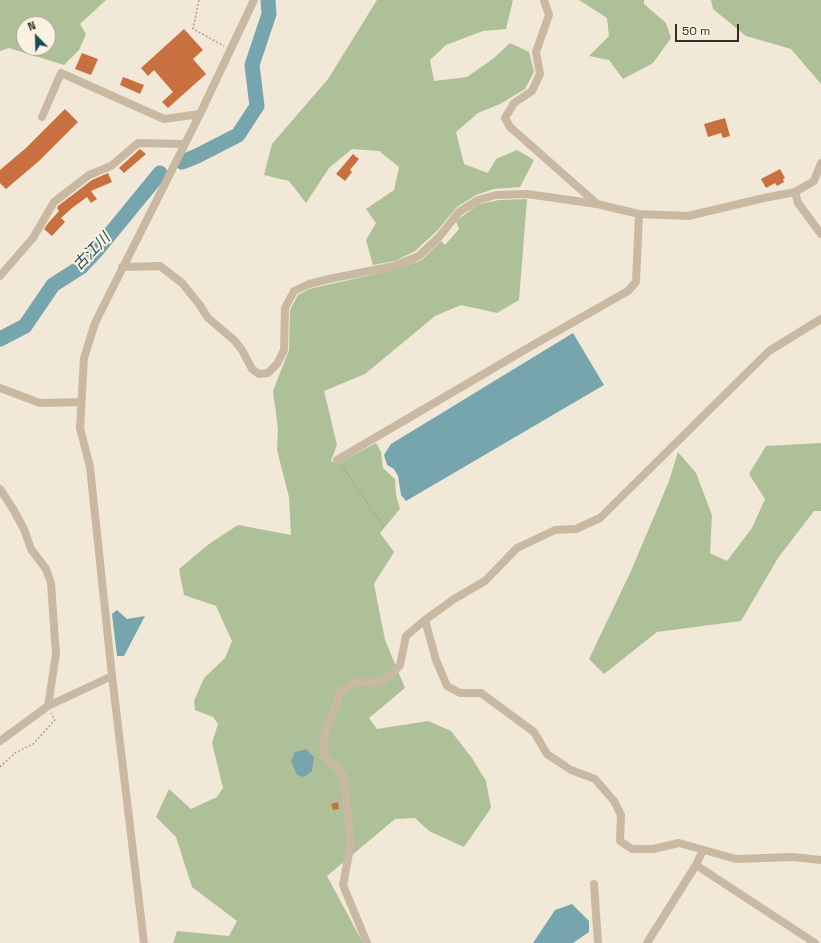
<!DOCTYPE html>
<html>
<head>
<meta charset="utf-8">
<style>
  body { margin:0 }
  #map { position:relative; width:821px; height:943px; overflow:hidden; background:#f1e8d7; font-family:"Space Grotesk",sans-serif }
  canvas { display:block }
  .north { position:absolute; left:16px; top:16px; width:40px; height:40px; box-sizing:border-box; background:#f9f2e3; border:1px solid #aaa397; border-radius:50%; rotate:337deg; font-size:11px; font-weight:700; line-height:16px; text-align:center; color:#342c25 }
  .north::after { content:''; display:block; margin:auto; width:14px; height:18px; background:#1b4b56; clip-path:polygon(50% 0,100% 100%,50% 72%,0 100%) }
  .scale { position:absolute; left:675px; top:24px; width:64px; height:18px; box-sizing:border-box; border:2px solid #342c25; border-top:0; padding-left:5px; font-size:12px; line-height:14px; white-space:nowrap; color:#342c25; -webkit-text-stroke:3px #f9f2e3; paint-order:stroke }
</style>
</head>
<body>
<div id="map">
<canvas width="821" height="943"></canvas>
<div class="north">N</div>
<div class="scale">50 m</div>
</div>
<script>
const g = document.querySelector('canvas').getContext('2d');
g.lineJoin = 'round';
function fill(path, color) { g.fillStyle = color; g.fill(path, 'evenodd'); }
const shape = rows => new Path2D(rows.map(r => 'M' + r).join(''));
function stroke(path, color, width, dash) { g.strokeStyle = color; g.lineWidth = width; g.lineCap = dash ? 'butt' : 'round'; g.setLineDash(dash || []); g.stroke(path); }
function drawText(font, color, halo, rows, align = 'center') {
  g.font = font + ' "Space Grotesk","Noto Sans JP",sans-serif'; g.lineWidth = 4; g.setLineDash([]); g.textBaseline = 'middle'; g.strokeStyle = halo; g.fillStyle = color; for (const [text, x, y, turn = 0] of rows) {
    g.save(); g.translate(x, y); g.rotate((+turn || 0) * Math.PI / 180); g.textAlign = isNaN(turn) ? turn : align; if (halo) g.strokeText(text, 0, 0); g.fillText(text, 0, 0); g.restore();
  }
}
fill(shape([
  [0,0,106,0,80,24,86,34,79,50,64,65,9,48,0,51],
  [24,24,48,24,48,48,24,48],
  [377,0,513,0,506,29,483,31,446,45,430,60,434,81,467,77,494,58,510,43,529,52,534,72,525,89,500,104,478,113,456,132,464,164,488,173,496,159,517,150,534,160,520,187,494,189,476,195,457,207,437,231,415,251,395,261,373,265,366,240,376,223,366,209,394,190,399,167,379,151,352,149,329,168,306,203,289,181,264,175,272,144,328,79],
  [579,0,644,0,644,4,666,23,671,38,653,63,623,79,609,60,589,56,609,36,607,18],
  [711,0,821,0,821,84,791,49,746,36,713,9],
  [527,199,519,300,497,313,461,305,435,316,365,374,324,391,337,445,331,461,337,464,376,443,381,452,383,468,395,479,396,495,400,509,380,533,394,552,374,584,385,640,405,688,369,718,377,729,428,721,451,731,472,758,486,781,491,808,464,847,429,831,415,818,395,819,327,876,363,943,173,943,177,931,229,936,237,921,192,887,176,837,156,817,169,789,191,809,217,797,223,788,212,743,218,724,213,717,195,710,194,701,204,678,225,658,232,641,216,606,184,595,179,569,209,544,238,525,291,535,289,497,277,450,278,429,273,391,289,350,290,310,298,295,309,289,393,270,422,260,441,241,445,245,459,229,456,221,479,204,499,200],
  [821,443,821,511,814,511,778,558,741,621,657,632,604,674,589,659,631,571,669,481,678,452,696,473,712,515,710,553,727,561,752,528,765,499,749,474,766,446]
]), '#aec097');
fill(shape([
  [573,333,604,385,406,501,401,495,398,476,394,469,387,465,384,455,391,444],
  [117,610,127,619,145,616,124,656,117,656,112,614],
  [306,749,314,757,312,771,304,777,297,775,291,761,295,752],
  [572,904,589,921,589,932,573,943,533,943,555,910]
]), '#76a5ae');
stroke(shape([
  [182,162,197,156,238,135,257,106,252,65,269,14,268,0],
  [0,339,25,326,53,285,81,267,97,250,160,173]
]), '#76a5ae', 15);
fill(shape([
  [184,29,203,50,193,59,206,74,168,108,162,102,173,92,154,70,148,76,141,68],
  [82,53,98,59,91,75,75,69],
  [123,77,144,85,140,94,120,85],
  [65,109,78,122,39,161,6,189,0,183,0,170,26,148],
  [725,118,730,136,723,138,721,133,708,137,704,124],
  [140,149,146,154,124,173,119,168],
  [353,154,359,159,350,170,352,172,345,181,336,174],
  [780,169,785,178,783,179,784,182,777,186,775,183,766,188,761,179],
  [108,173,112,182,91,191,97,199,91,203,87,197,72,208,61,218,65,222,52,236,44,229,49,222,59,211,57,208,58,206,92,180],
  [338,802,339,809,333,810,331,804]
]), '#c8703f');
stroke(shape([
  [199,0,193,29,224,46],
  [342,466,385,529],
  [0,767,15,753,33,744,55,720,51,713]
]), '#b5a38e', 1.5, [2, 2]);
stroke(shape([
  [544,0,549,15,536,52,540,74,532,91,514,103,505,118,510,127,596,203],
  [42,117,61,73,164,119,200,114],
  [795,192,798,203,821,234],
  [122,267,160,266,182,283,199,304,208,318,234,340,242,350,252,369,259,374,268,373,277,364,284,350,285,308,294,291,309,284,329,279,394,266,419,256,439,237,459,212,478,200,496,195,527,194,597,204,639,214,688,216,764,198,795,192,814,181,821,163],
  [0,276,33,238,54,202,89,175,111,166,138,143,184,144],
  [0,388,40,403,80,402],
  [337,460,533,345,628,291,636,282,639,214],
  [0,489,13,509,24,529,31,549,46,569,51,583,56,654,48,706],
  [425,620,436,660,447,686,460,693,481,693,534,732,547,754,571,770,595,779,614,801,621,815,620,841,632,849,653,849,679,843,736,859,793,857,821,860],
  [0,741,48,706,112,676],
  [696,865,815,943],
  [594,884,598,943],
  [144,943,112,676,90,467,80,428,84,358,95,323,200,114,254,0],
  [367,943,343,885,351,843,343,775,338,769,325,757,323,738,341,691,356,682,378,683,390,676,400,665,406,636,425,620,454,599,485,581,517,548,555,530,576,529,600,518,769,351,821,319],
  [647,943,696,865,703,850]
]), '#c9b9a3', 8);
drawText('italic 15px', '#1b4b56', '#f9f2e3', [
  ["古江川",92,252,-46]
]);
</script>
</body>
</html>
